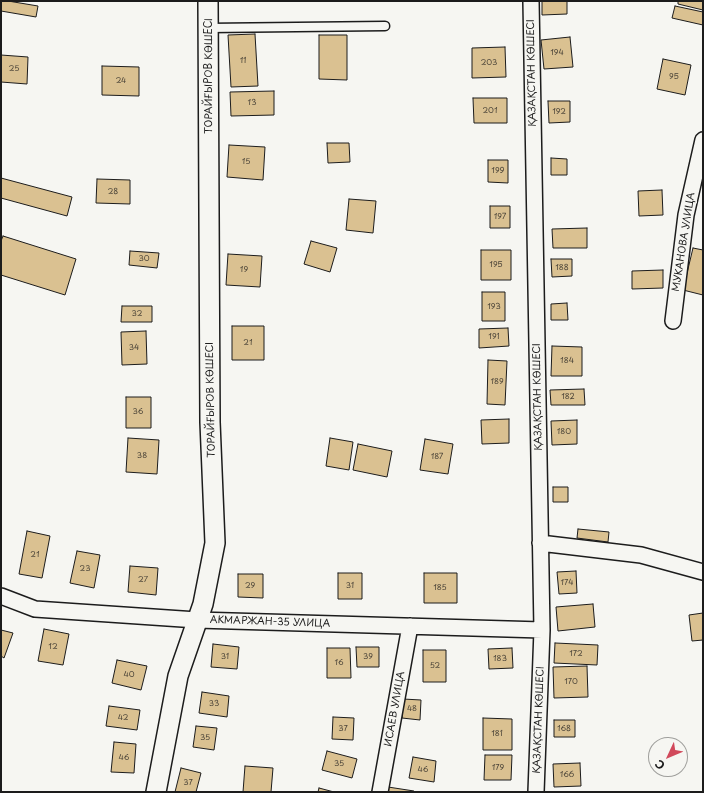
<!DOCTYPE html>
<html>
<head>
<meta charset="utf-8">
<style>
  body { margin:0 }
  #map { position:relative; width:704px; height:793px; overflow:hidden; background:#f6f6f2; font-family:"Playpen Sans",sans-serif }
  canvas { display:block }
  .frame { position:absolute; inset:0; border:2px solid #1c1c1c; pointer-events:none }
  .north { position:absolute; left:648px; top:737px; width:40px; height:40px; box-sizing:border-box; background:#f6f6f2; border:1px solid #9f9f9c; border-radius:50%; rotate:226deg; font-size:11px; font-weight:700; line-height:16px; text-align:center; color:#1c1c1c }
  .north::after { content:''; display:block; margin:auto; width:14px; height:18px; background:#d1495b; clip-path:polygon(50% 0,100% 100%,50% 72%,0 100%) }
</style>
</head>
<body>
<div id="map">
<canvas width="704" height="793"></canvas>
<div class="frame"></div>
<div class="north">С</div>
</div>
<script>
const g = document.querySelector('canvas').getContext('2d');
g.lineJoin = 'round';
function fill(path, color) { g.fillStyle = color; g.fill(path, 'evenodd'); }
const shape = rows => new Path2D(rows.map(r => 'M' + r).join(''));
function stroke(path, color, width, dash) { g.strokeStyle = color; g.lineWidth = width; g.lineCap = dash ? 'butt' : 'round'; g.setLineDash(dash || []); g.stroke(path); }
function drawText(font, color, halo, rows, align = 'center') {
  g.font = font + ' "Playpen Sans",sans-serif'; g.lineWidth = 3; g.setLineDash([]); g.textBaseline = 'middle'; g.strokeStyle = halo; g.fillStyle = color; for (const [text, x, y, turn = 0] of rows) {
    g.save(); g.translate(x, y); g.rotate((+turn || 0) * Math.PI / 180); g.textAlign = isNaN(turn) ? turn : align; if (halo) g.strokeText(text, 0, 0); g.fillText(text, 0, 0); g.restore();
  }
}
const building = shape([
  [1,1,8,1,38,6,36,17,1,11,1,1],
  [542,1,567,1,567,14,542,15,542,1],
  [678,1,703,1,703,10,678,4,678,1],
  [675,6,703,12,703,25,672,18,675,6],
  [255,34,258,86,231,87,228,35,255,34],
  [319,35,347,35,347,80,319,79,319,35],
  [570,37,573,67,544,69,541,40,570,37],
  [505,47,506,77,472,78,472,48,505,47],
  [1,55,28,57,27,84,1,82,1,55],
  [663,59,691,65,685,95,657,89,663,59],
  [102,66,139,67,139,96,102,95,102,66],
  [274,91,274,115,231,116,230,92,274,91],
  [473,98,507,98,507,123,474,123,473,98],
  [548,101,570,101,570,122,549,123,548,101],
  [327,143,349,143,350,162,328,163,327,143],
  [229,145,265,147,263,180,227,177,229,145],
  [551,158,567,159,567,175,551,175,551,158],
  [488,160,508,160,508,183,488,182,488,160],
  [1,178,72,197,67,216,1,198,1,178],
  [97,179,130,180,130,204,96,203,97,179],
  [662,190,663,215,639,216,638,191,662,190],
  [349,199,376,201,373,233,346,230,349,199],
  [490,206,510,206,510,228,490,228,490,206],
  [587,228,587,248,553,248,552,229,587,228],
  [3,236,76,259,65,295,1,275,1,241,3,236],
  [311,241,337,248,330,272,304,264,311,241],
  [693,248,703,250,703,295,683,290,693,248],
  [481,250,511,250,511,280,481,280,481,250],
  [130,251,159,253,157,268,129,265,130,251],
  [228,254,262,256,260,287,226,285,228,254],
  [551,259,572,259,572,276,552,277,551,259],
  [663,270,663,288,632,289,632,271,663,270],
  [482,292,505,292,505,321,482,321,482,292],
  [567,303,568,320,551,320,551,304,567,303],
  [122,306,152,306,152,322,121,322,122,306],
  [232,326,264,326,264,360,232,360,232,326],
  [508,328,509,346,479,348,479,329,508,328],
  [146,331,147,364,122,365,121,332,146,331],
  [552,346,582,347,582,376,551,376,552,346],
  [488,360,507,361,505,405,487,404,488,360],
  [584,389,585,405,551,405,550,390,584,389],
  [126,397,151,397,151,428,126,428,126,397],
  [509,419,509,443,482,444,481,420,509,419],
  [577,420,577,444,552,445,551,421,577,420],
  [128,438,159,440,157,474,126,472,128,438],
  [330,438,353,442,349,470,326,466,330,438],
  [425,439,453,444,448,474,420,470,425,439],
  [358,444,392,451,387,477,353,470,358,444],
  [553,487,568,487,568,502,553,502,553,487],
  [578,529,609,532,608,542,577,538,578,529],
  [27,531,50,536,42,578,19,574,27,531],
  [77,551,100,555,94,588,70,583,77,551],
  [130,566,158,568,156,595,128,592,130,566],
  [576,571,577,593,559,594,557,572,576,571],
  [338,573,362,573,362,599,338,599,338,573],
  [424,573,457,573,457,603,424,603,424,573],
  [238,574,263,574,263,598,238,597,238,574],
  [593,604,595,627,558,631,556,607,593,604],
  [703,613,703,640,692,641,689,615,703,613],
  [44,629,69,634,63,665,38,661,44,629],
  [1,630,13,633,4,658,1,656,1,630],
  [555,643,598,645,597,665,554,663,555,643],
  [213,644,239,647,237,669,211,667,213,644],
  [356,647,379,647,379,667,357,667,356,647],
  [327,648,350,648,351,678,327,678,327,648],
  [512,648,513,668,489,669,488,649,512,648],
  [423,650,446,650,446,682,423,682,423,650],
  [117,660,147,666,141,690,112,683,117,660],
  [587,666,588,697,554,698,553,667,587,666],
  [202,692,229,696,227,717,199,713,202,692],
  [403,699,421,700,420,720,402,718,403,699],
  [109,706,140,710,137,730,106,726,109,706],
  [333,717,354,718,353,740,332,739,333,717],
  [483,718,512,719,512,750,483,750,483,718],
  [554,720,575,720,575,737,554,737,554,720],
  [196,726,217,728,214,750,193,747,196,726],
  [114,742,136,744,134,773,111,772,114,742],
  [327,751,357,759,352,778,322,770,327,751],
  [485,755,512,755,511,780,484,780,485,755],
  [413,757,436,761,434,782,409,778,413,757],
  [580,763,581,786,554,787,553,764,580,763],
  [245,766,273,768,271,792,243,792,245,766],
  [181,768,201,773,196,792,175,792,181,768],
  [388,787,414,791,414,792,387,792,388,787],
  [319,788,334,792,318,792,319,788]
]);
fill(building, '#dac191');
stroke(building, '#1c1c1c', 1);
const service = shape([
  [208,28,385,26]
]);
const minor = shape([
  [531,1,542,630,536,792],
  [673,321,686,215,703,140],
  [540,543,641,555,703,572],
  [1,596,35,609,197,620,542,630],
  [380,792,410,626]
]);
const tertiary = shape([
  [156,792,178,676,203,604,215,543,210,422,208,1]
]);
stroke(service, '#1c1c1c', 11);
stroke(minor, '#1c1c1c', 18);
stroke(tertiary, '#1c1c1c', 22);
stroke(service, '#f6f6f2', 8);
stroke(minor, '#f6f6f2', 15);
stroke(tertiary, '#f6f6f2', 19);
drawText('8px', '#4c4539', null, [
  ["194",557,53],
  ["11",243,61],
  ["203",489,63],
  ["25",14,69],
  ["95",674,77],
  ["24",121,81],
  ["13",252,103],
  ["201",490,111],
  ["192",559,112],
  ["15",246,162],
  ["199",498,171],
  ["28",113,192],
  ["197",500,217],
  ["30",144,259],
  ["195",496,265],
  ["188",562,268],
  ["19",244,270],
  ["193",494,307],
  ["32",137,314],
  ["191",494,337],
  ["21",248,343],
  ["34",134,348],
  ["184",567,361],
  ["189",497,382],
  ["182",568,397],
  ["36",138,412],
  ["180",564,432],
  ["38",142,456],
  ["187",437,457],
  ["21",35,555],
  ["23",85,569],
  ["27",143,580],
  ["174",567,583],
  ["29",250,586],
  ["31",350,586],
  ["185",440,588],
  ["12",53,647],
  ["172",576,654],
  ["31",225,657],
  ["39",368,657],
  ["183",500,659],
  ["16",339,663],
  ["52",435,666],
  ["40",129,675],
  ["170",571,682],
  ["33",214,704],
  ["48",412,709],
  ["42",123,718],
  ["37",343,729],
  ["168",564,729],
  ["181",497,734],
  ["35",205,738],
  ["46",124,758],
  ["35",339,764],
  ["179",498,768],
  ["46",423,770],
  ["166",567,775],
  ["37",188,783]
]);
drawText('10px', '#1c1c1c', '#f6f6f2', [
  ["ҚАЗАҚСТАН КӨШЕСІ",532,73,-91],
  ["ТОРАЙҒЫРОВ КӨШЕСІ",209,76,-90],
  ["МУКАНОВА УЛИЦА",684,242,-81],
  ["ҚАЗАҚСТАН КӨШЕСІ",538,397,-91],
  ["ТОРАЙҒЫРОВ КӨШЕСІ",211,400,-91],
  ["АКМАРЖАН-35 УЛИЦА",270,622,2],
  ["ИСАЕВ УЛИЦА",395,709,-80],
  ["ҚАЗАҚСТАН КӨШЕСІ",539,720,-88]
]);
</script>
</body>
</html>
